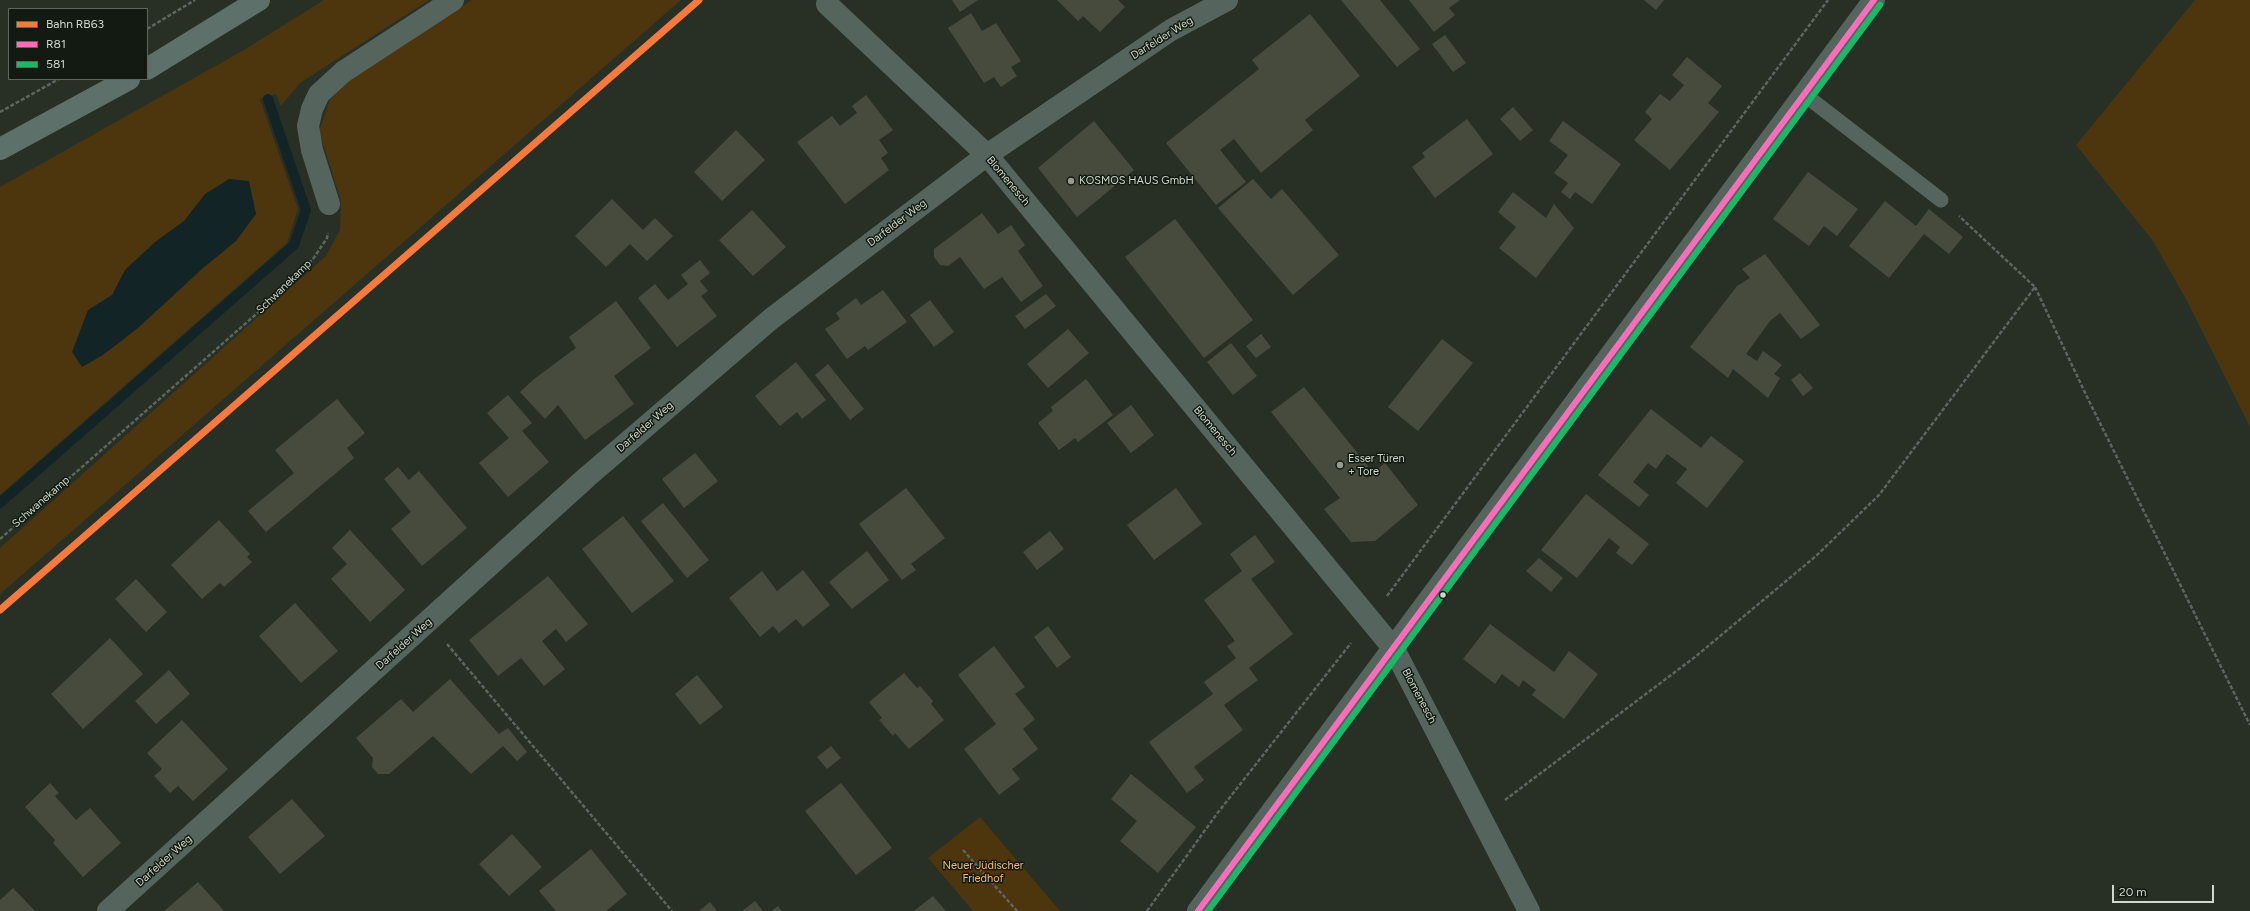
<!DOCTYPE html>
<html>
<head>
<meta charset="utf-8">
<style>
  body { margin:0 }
  #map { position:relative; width:2250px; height:911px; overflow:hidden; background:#283026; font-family:Figtree,sans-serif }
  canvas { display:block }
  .legend { position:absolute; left:8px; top:8px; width:140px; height:72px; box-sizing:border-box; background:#131a12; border:1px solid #5e665c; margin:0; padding:5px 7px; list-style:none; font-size:12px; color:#cfd8cc }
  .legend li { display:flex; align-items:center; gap:8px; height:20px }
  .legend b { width:20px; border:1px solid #5e665c }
  .scale { position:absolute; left:2112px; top:885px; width:102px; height:18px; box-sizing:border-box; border:2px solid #cfd8cc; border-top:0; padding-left:5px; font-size:12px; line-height:14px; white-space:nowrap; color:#cfd8cc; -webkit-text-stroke:3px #131a12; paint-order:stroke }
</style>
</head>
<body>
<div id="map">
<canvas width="2250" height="911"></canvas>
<ul class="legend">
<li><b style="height:5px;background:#f6793e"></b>Bahn RB63</li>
<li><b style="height:5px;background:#fb6dba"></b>R81</li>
<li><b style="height:5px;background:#1ab867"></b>581</li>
</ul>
<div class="scale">20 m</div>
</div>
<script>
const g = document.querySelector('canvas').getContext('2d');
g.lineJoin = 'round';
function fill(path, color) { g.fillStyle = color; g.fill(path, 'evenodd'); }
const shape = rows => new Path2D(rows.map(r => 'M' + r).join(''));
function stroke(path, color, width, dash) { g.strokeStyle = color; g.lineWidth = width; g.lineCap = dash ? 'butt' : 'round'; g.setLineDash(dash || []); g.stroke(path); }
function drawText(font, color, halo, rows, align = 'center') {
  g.font = font + ' Figtree,sans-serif'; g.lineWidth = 3; g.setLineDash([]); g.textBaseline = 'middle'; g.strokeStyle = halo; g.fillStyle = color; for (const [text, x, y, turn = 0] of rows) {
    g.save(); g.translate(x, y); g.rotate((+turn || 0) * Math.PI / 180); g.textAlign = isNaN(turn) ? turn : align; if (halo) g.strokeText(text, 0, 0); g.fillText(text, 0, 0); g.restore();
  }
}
fill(shape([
  [324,0,429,0,300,83,281,106,276,94,260,99,298,209,287,243,0,495,0,187,244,50],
  [472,0,681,0,0,594,0,548,326,256,340,230,341,201,319,131,330,100,345,82],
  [2195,0,2250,0,2250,427,2187,301,2153,241,2076,145],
  [980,817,1060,911,973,911,928,858]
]), '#4d350e');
fill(shape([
  [229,179,249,181,256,214,236,241,202,269,138,328,103,355,82,367,72,352,88,310,112,295,125,270,155,242,184,221,205,194]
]), '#122425');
stroke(shape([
  [0,503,294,245,306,210,268,99]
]), '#122425', 10);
fill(shape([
  [952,0,978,0,960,12],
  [1057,0,1118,0,1125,7,1100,32,1083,16,1078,21],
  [1341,0,1380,0,1420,49,1397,67],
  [1409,0,1460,0,1449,8,1455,15,1434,32],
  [1644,0,1664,0,1656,10],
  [971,13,982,31,996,23,1021,61,1011,67,1017,76,1001,87,994,77,984,83,948,28],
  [1310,14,1360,76,1305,120,1313,130,1261,173,1234,139,1220,150,1246,182,1216,205,1166,143,1259,69,1252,60],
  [1445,35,1466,63,1453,72,1432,44],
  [1687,57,1722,86,1708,103,1719,112,1670,170,1634,140,1652,119,1645,112,1660,94,1670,101,1684,85,1672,75],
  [866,95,893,130,879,140,888,153,881,158,889,170,845,204,797,142,832,116,840,126,857,113,852,106],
  [1513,107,1533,130,1520,141,1500,119],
  [1467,119,1493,154,1435,198,1412,167,1425,157,1422,153],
  [1094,121,1134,170,1077,217,1038,168],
  [1563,121,1621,164,1592,204,1575,192,1570,199,1561,192,1568,183,1554,173,1568,155,1549,141],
  [736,130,765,160,722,201,694,172],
  [1808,172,1858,209,1837,236,1824,226,1809,246,1773,219],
  [1253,179,1271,199,1282,189,1339,255,1293,295,1218,208],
  [1513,192,1546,218,1554,204,1574,228,1536,278,1499,248,1516,227,1498,212],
  [612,199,643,230,655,218,673,236,647,261,630,244,606,267,575,236],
  [1885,201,1916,226,1929,209,1963,237,1949,254,1924,234,1889,278,1849,246],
  [752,210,786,247,753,276,719,240],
  [982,213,998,234,1011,225,1025,245,1018,251,1043,286,1021,302,1002,277,984,289,960,257,948,266,940,265,934,257,934,249],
  [1175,219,1253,320,1204,358,1125,257],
  [1765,254,1820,325,1801,339,1780,313,1770,321,1746,354,1757,361,1763,351,1782,365,1774,374,1780,378,1768,398,1733,369,1728,378,1690,347,1737,286,1750,278,1742,269],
  [700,260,710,273,700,281,708,291,701,296,717,316,677,347,638,298,655,284,668,300,688,284,681,275],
  [883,290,907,322,868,350,865,346,847,359,825,329,840,319,836,313,856,298,861,305],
  [1046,294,1056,306,1025,329,1015,316],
  [930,300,954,332,934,347,910,315],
  [616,301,651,348,614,376,634,404,585,440,558,405,545,419,520,392,534,379,576,348,569,337],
  [1068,329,1089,353,1048,388,1027,364],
  [1261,334,1271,347,1256,358,1246,346],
  [1442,339,1473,363,1418,431,1388,407],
  [1231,343,1257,376,1233,395,1207,362],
  [796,362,826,400,802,419,797,412,780,426,755,396],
  [828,364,864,409,850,420,815,375],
  [1800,373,1813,388,1803,396,1791,380],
  [1086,379,1113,415,1078,442,1075,438,1059,450,1038,423,1053,411,1051,407],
  [1304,387,1368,466,1362,473,1367,478,1385,463,1418,505,1375,541,1351,542,1324,509,1340,498,1271,412],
  [508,395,532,423,522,431,549,462,508,497,479,463,509,438,487,413],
  [337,399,365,433,347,448,354,458,266,532,248,511,294,473,275,450],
  [1131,405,1154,435,1131,453,1107,423],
  [1651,409,1701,448,1711,436,1744,461,1707,508,1676,483,1687,469,1667,454,1656,469,1648,463,1633,482,1649,495,1639,507,1598,475],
  [695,453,718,481,684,508,662,479],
  [398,467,409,480,419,471,467,528,422,566,391,529,411,512,384,479],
  [906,488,945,538,911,564,916,570,902,580,859,524],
  [1176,488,1202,524,1154,560,1127,525],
  [1586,494,1649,544,1632,565,1616,553,1620,547,1609,538,1577,578,1541,550],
  [663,503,709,560,687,578,641,521],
  [623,516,674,581,632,613,582,549],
  [219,520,250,554,247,557,252,562,224,587,220,583,202,599,171,565],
  [350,530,405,590,370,622,331,579,347,564,332,548],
  [1050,531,1064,549,1037,570,1023,552],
  [1255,535,1275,562,1251,579,1293,634,1249,668,1258,680,1224,705,1243,730,1194,767,1204,780,1187,793,1149,742,1213,694,1204,682,1236,658,1227,646,1235,641,1204,600,1242,571,1230,554],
  [867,551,889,580,852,609,829,582],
  [1539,558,1563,578,1551,592,1526,571],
  [803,570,830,605,803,627,796,619,779,633,773,626,760,637,729,598,762,571,777,591],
  [548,576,588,624,566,642,556,629,542,641,565,669,544,686,521,658,498,676,469,640],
  [136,579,167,612,146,632,115,599],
  [295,603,338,651,301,683,259,636],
  [1490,624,1554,672,1569,651,1598,674,1564,719,1532,695,1536,690,1523,680,1519,687,1502,674,1495,684,1463,659],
  [1048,626,1071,657,1057,668,1034,637],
  [110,638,143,674,83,729,51,694],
  [994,646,1025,687,1015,694,1035,719,1023,729,1038,749,1012,769,1020,779,999,795,964,749,996,724,958,675],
  [169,670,190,694,156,724,135,701],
  [904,673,917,688,920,686,933,701,931,704,944,720,909,749,895,733,893,736,879,720,882,718,869,702],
  [697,675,723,707,700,725,675,694],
  [450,679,499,734,508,728,527,752,517,761,503,746,471,774,433,736,389,774,378,774,372,767,373,758,356,738,401,699,413,712],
  [182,720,228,769,193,801,178,786,170,793,154,776,162,769,147,753],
  [831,746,841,758,827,769,817,757],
  [1131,774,1196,827,1158,873,1120,841,1137,821,1111,799],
  [50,783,59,793,55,796,76,820,90,808,121,843,83,877,53,843,55,840,25,807],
  [841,783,892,848,856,875,805,811],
  [292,799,325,836,280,874,248,837],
  [512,834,542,867,509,896,479,864],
  [591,849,627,894,606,911,556,911,539,891],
  [198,882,224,911,164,911],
  [13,888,35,911,0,911,0,900],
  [933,896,946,911,914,911],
  [755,901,763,911,742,911],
  [710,902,717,911,699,911],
  [778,906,782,911,771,911]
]), '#474b3d');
stroke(shape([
  [147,29,195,0],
  [0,112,59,79],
  [2035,287,2089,401,2250,725],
  [0,539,262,309,313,259,327,238,328,233],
  [1387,596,1828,0],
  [447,644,672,911],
  [1505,800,1695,657,1816,556,1879,495,2035,287,1959,216],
  [963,850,1017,911],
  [1147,911,1216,815,1351,643]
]), '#5b6660', 2.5, [4, 2]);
stroke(shape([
  [1805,95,1941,200]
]), '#55655e', 15);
stroke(shape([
  [827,4,987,155,1394,649,1529,911],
  [329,204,312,150,308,126,312,109,319,94,343,72,453,0],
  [108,911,587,477,771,319,987,155,1171,30,1227,0],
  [1198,911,1874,0]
]), '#55655e', 22);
stroke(shape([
  [147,69,259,0],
  [0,149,129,79]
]), '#5d7069', 22);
stroke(shape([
  [1198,911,1874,0]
]), '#fb6dba', 6);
stroke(shape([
  [1208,911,1880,5]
]), '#1ab867', 6);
stroke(shape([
  [0,610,699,0]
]), '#f6793e', 7);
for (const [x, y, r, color] of [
  [1071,181,4,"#959d92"],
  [1340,465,4,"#959d92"],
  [1443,595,3.5,"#cfd8cc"]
]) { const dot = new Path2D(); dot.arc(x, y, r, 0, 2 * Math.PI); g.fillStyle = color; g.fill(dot); stroke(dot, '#131a12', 1.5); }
drawText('11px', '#cfd8cc', '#131a12', [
  ["Darfelder Weg",1162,38,-32],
  ["Blomenesch",1008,181,50],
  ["Darfelder Weg",897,223,-37],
  ["Schwanekamp",284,287,-44],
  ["Darfelder Weg",645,427,-41],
  ["Blomenesch",1215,431,50],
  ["Schwanekamp",41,502,-41],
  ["Darfelder Weg",404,644,-42],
  ["Blomenesch",1419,696,62],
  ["Darfelder Weg",164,861,-42]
]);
drawText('11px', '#cfd8cc', '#131a12', [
  ["KOSMOS HAUS GmbH",1079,181],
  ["Esser Türen",1348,459],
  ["+ Tore",1348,472]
], 'left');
drawText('11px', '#fabc69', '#131a12', [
  ["Neuer Jüdischer",983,866],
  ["Friedhof",983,879]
]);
</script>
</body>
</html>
